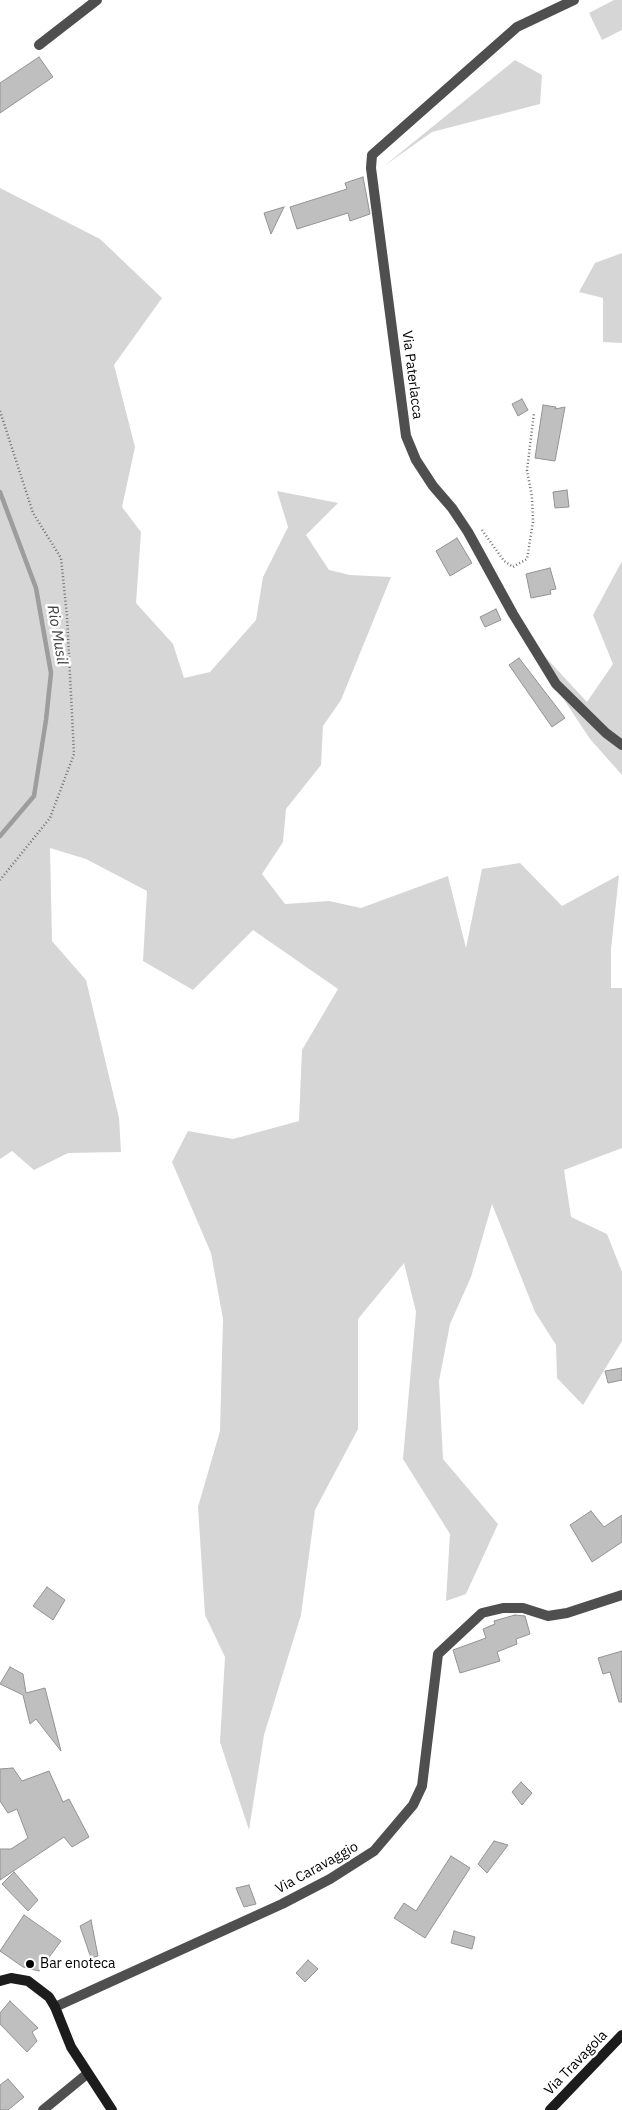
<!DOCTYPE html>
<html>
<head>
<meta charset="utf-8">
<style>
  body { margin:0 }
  canvas { display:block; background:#fff }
</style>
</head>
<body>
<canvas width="622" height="2110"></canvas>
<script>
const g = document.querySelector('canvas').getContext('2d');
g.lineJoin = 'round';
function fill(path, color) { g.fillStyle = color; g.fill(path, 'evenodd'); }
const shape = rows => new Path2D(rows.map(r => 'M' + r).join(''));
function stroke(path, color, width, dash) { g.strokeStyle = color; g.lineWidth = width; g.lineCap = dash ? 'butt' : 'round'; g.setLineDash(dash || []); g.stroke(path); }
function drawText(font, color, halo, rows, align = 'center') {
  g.font = font + ' "IBM Plex Sans",sans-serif'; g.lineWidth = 5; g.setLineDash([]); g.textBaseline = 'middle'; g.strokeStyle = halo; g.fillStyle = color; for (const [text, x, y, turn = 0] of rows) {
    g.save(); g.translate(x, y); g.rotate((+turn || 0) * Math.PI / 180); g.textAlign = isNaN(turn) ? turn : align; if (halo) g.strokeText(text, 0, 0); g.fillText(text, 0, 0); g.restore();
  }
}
fill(shape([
  [614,0,622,0,622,30,602,40,589,13],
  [515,60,542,75,540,104,432,132,384,166],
  [0,188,100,239,162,298,114,365,135,447,122,507,141,532,136,603,173,644,184,678,210,672,256,620,263,577,288,527,277,491,338,503,306,535,329,570,350,575,391,577,341,700,323,726,321,765,286,809,283,842,262,874,285,904,329,901,361,908,448,876,466,948,482,869,520,863,562,906,619,875,611,949,611,988,622,988,622,1148,564,1170,571,1217,607,1234,622,1272,622,1341,583,1405,557,1378,556,1345,535,1312,492,1204,471,1277,450,1324,439,1381,443,1459,498,1524,466,1594,446,1601,450,1534,403,1459,416,1312,404,1263,358,1319,358,1429,315,1510,301,1615,264,1735,249,1830,220,1742,225,1657,205,1615,198,1507,220,1431,223,1319,211,1253,172,1162,188,1131,233,1139,299,1121,302,1050,338,989,253,930,193,990,143,961,147,891,86,859,50,848,52,941,86,980,119,1118,121,1152,68,1153,34,1170,12,1151,0,1159],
  [622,253,622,343,603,342,603,298,579,292,595,263],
  [622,561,622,775,590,739,512,621,587,702,613,664,593,615]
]), '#d6d6d6');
stroke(shape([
  [0,492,36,588,51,673,46,720,34,796,0,836]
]), '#9d9d9d', 4.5);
const building = shape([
  [39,57,53,77,0,113,0,83,39,57],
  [363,177,370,214,350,221,348,213,297,229,290,207,347,189,345,183,363,177],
  [284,207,271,234,264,213,284,207],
  [522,399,528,410,518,416,512,404,522,399],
  [543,405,556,407,555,409,565,407,555,461,535,458,543,405],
  [567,490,569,507,555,508,553,492,567,490],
  [457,538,472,563,450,576,436,551,457,538],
  [550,568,556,589,550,590,551,594,531,598,526,574,550,568],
  [496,609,501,620,485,627,480,617,496,609],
  [519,658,565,718,552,727,509,665,519,658],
  [622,1368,622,1380,608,1383,605,1371,622,1368],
  [591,1511,604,1527,622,1515,622,1542,592,1562,570,1525,591,1511],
  [47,1587,65,1600,53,1620,33,1606,47,1587],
  [515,1615,525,1616,530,1634,516,1639,517,1644,497,1652,500,1661,460,1673,453,1650,486,1638,483,1629,495,1624,494,1621,515,1615],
  [622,1651,622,1702,619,1702,610,1672,603,1674,598,1658,622,1651],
  [10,1667,23,1674,26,1693,45,1688,61,1751,36,1719,30,1724,23,1695,0,1684,10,1667],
  [13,1768,22,1781,49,1771,63,1802,69,1799,89,1837,72,1847,64,1837,0,1880,0,1849,11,1849,28,1838,17,1809,8,1813,0,1801,0,1769,13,1768],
  [521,1782,532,1793,522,1805,512,1792,521,1782],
  [494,1841,508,1845,487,1873,478,1864,494,1841],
  [451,1856,470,1868,425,1938,394,1918,404,1903,416,1911,451,1856],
  [14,1872,38,1900,28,1911,2,1884,14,1872],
  [249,1885,256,1904,244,1907,236,1888,249,1885],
  [24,1915,61,1941,39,1971,23,1967,0,1951,24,1915],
  [91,1920,98,1956,91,1958,80,1926,91,1920],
  [454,1931,475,1937,472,1949,451,1943,454,1931],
  [308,1960,318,1969,305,1982,296,1973,308,1960],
  [10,2001,38,2028,32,2032,37,2041,27,2052,0,2024,0,2013,10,2001],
  [8,2079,24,2097,8,2110,0,2110,0,2085,8,2079]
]);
fill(building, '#bfbfbf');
stroke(building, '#939393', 1);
stroke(shape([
  [0,411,33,513,61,558,67,616,74,754,50,818,0,880],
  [482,530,504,561,513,567,527,559,533,522,532,497,527,470,534,413]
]), '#717171', 2.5, [1, 2.5]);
stroke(shape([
  [574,0,517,27,372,155,371,168,406,436,416,460,433,486,452,508,468,532,513,614,556,684,606,733,622,745],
  [39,45,97,0],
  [55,2007,282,1904,330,1879,374,1851,413,1805,422,1786,438,1654,482,1613,503,1608,523,1608,548,1616,567,1613,622,1595],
  [43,2110,87,2074]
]), '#4f4f4f', 10);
stroke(shape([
  [0,1981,11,1978,28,1981,49,1997,55,2007,71,2047,112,2110],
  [550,2110,622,2035]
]), '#1c1c1c', 10);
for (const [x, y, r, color] of [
  [30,1964,5,"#000"]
]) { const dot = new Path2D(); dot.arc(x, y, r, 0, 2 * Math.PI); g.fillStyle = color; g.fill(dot); stroke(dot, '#fff', 2); }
drawText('14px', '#000', '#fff', [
  ["Via Paterlacca",412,375,83],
  ["Via Caravaggio",317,1868,-29],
  ["Via Travagola",576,2063,-46]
]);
drawText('14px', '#000', '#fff', [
  ["Bar enoteca",40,1964]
], 'left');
drawText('italic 15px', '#3e3e3e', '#fff', [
  ["Rio Musil",57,635,80]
]);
</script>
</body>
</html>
